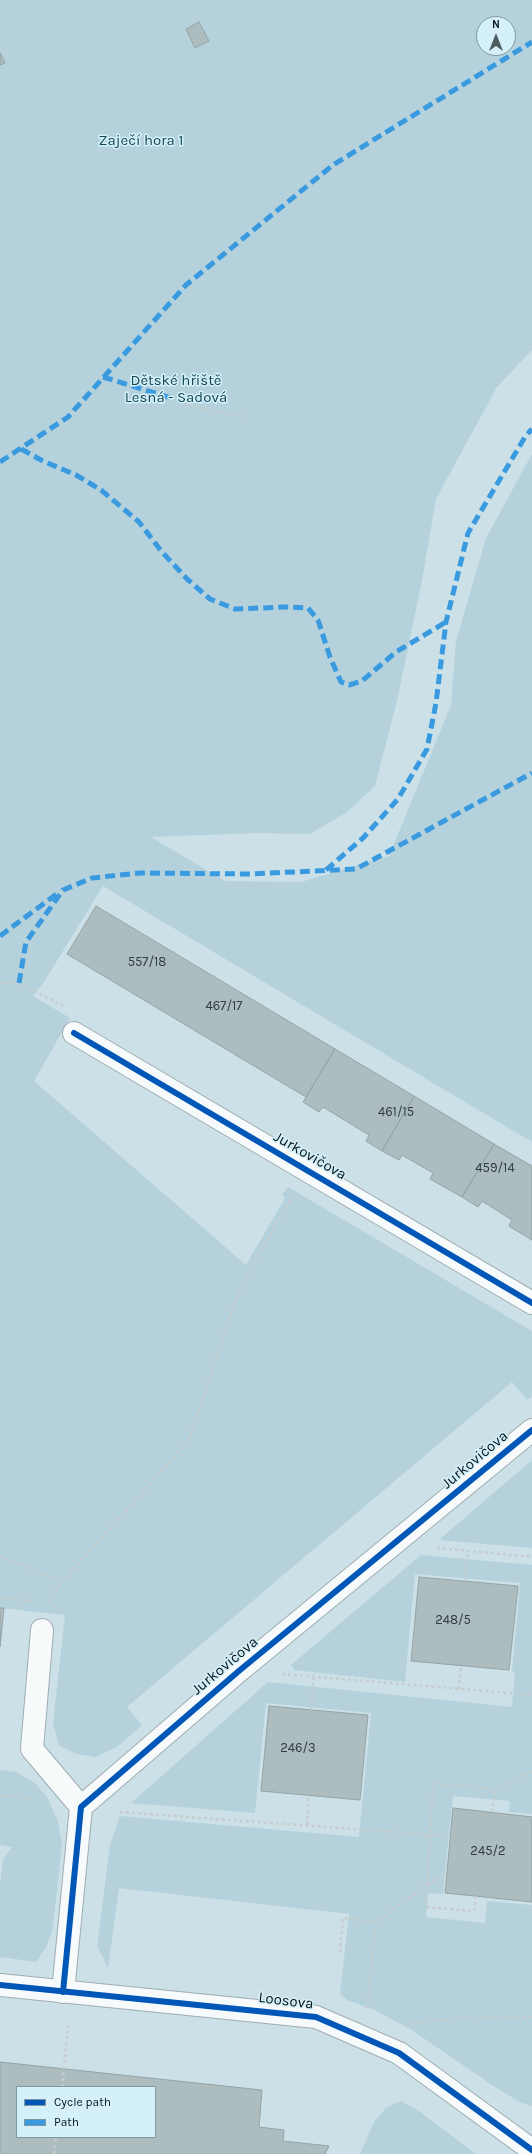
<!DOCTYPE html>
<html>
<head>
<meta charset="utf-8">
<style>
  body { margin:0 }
  #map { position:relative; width:532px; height:2154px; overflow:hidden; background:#cce0e7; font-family:Karla,sans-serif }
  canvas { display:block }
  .legend { position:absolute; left:16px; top:2086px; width:140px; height:52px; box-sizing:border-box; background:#d4f1fb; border:1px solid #8298a0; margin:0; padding:5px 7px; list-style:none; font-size:12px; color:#061317 }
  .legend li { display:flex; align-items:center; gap:8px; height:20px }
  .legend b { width:20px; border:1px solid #8298a0 }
  .north { position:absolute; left:476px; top:16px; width:40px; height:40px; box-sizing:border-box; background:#d4f1fb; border:1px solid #8298a0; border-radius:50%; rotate:0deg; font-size:11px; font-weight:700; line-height:16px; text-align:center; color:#061317 }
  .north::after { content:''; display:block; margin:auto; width:14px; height:18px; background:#4b5b60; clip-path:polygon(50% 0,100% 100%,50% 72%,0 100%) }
</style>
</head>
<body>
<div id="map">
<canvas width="532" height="2154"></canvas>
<ul class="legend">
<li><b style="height:5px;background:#0057b8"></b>Cycle path</li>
<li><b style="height:5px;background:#399adf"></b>Path</li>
</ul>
<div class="north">N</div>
</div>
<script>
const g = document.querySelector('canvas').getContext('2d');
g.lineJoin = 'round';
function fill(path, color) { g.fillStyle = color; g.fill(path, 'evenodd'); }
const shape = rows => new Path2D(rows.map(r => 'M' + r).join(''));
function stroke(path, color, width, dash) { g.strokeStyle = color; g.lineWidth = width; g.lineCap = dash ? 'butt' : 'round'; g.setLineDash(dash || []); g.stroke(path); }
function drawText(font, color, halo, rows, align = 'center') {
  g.font = font + ' Karla,sans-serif'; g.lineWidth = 3; g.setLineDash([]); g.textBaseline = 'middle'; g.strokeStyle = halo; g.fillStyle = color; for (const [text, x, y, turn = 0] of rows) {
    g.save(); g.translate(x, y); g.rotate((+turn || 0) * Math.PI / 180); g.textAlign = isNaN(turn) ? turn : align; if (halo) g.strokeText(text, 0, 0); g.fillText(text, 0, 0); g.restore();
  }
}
fill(shape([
  [0,0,532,0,532,350,497,387,436,499,422,580,397,701,375,786,347,812,310,834,256,833,151,837,225,881,301,882,389,856,451,705,456,641,486,538,532,454,532,1142,103,886,44,982,33,996,70,1018,34,1081,246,1265,285,1198,282,1195,288,1187,532,1331,532,1396,527,1400,512,1382,127,1707,142,1725,117,1747,96,1757,77,1754,59,1746,53,1723,65,1615,0,1608],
  [484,24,508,24,508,48,484,48],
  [532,1460,532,1548,439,1540],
  [421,1555,532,1565,532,1814,509,1812,510,1801,453,1796,443,1894,428,1893,426,1917,485,1923,487,1901,532,1905,532,2106,522,2103,498,2089,410,2029,374,2010,347,2000,340,1994,349,1914,119,1888,108,1968,97,1946,110,1845,120,1816,359,1837,371,1713,266,1703,255,1813,131,1803,268,1682,512,1707,515,1672,512,1672,520,1583,415,1574,405,1682,294,1670,291,1665],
  [0,1770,16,1772,35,1783,47,1797,58,1821,62,1845,53,1927,47,1946,36,1962,0,1957,0,1885,3,1859,12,1847,0,1845],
  [401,2101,419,2111,476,2154,360,2154,374,2122,386,2108]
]), '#b5d2dc');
const building = shape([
  [199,22,209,41,195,48,186,29,199,22],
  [0,53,5,63,0,65,0,53],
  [96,906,335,1049,306,1097,67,954,96,906],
  [335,1049,414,1096,382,1151,366,1141,369,1135,323,1107,319,1112,303,1102,335,1049],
  [414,1096,494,1144,462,1197,430,1179,433,1173,402,1155,399,1160,382,1151,414,1096],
  [494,1144,532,1166,532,1240,509,1226,512,1220,482,1201,478,1207,462,1197,494,1144],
  [419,1577,518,1586,509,1670,411,1661,419,1577],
  [0,1608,4,1608,0,1647,0,1608],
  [269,1706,368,1715,360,1800,261,1791,269,1706],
  [453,1808,532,1817,532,1902,445,1893,453,1808],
  [0,2062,262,2090,259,2127,284,2130,283,2141,329,2146,325,2154,0,2154,0,2062],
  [17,2087,155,2087,155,2137,17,2137,17,2087]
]);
fill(building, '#acbcbf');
stroke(building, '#93a4a7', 1);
const minor = shape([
  [74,1033,532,1303],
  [42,1630,32,1749,81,1807],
  [0,1985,316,2017,399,2053,532,2150],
  [63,1992,81,1807,240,1670,532,1430]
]);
stroke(minor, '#9eadb2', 24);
stroke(shape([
  [171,398,195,407,246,417],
  [0,983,19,983,63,1006],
  [437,1548,532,1557],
  [0,1556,62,1582,188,1442,233,1306,252,1266,293,1195],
  [465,1581,468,1551],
  [0,1598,33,1601],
  [48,1602,62,1582],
  [282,1674,532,1695],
  [459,1689,461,1666],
  [311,1710,314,1676],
  [0,1795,35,1799],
  [120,1812,450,1836],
  [492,1812,495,1789],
  [307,1825,309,1795],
  [476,1896,474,1911,426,1907,433,1784,495,1789,532,1771],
  [340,1952,343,1918,376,1922],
  [367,2008,376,1922,428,1884,447,1873],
  [409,2024,453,2019,532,2017],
  [62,2087,68,2025],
  [54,2154,56,2137]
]), '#c7cdcf', 2.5, [3, 3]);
stroke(minor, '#f7fafb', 22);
stroke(shape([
  [103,377,171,398],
  [21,449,43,461,76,475,101,490,139,522,162,552,187,579,210,599,235,609,286,607,308,608,318,620,330,657,341,682,349,685,362,681,396,652,446,622],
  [0,462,68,417,186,285,333,165,532,42],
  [326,870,363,838,398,799,427,749,436,703,446,622,468,533,525,437,532,429],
  [0,936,58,893],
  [19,983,26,942,63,890,92,878,140,873,250,874,356,869,532,773]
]), '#399adf', 5, [10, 5]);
stroke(shape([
  [74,1033,532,1303],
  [0,1985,316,2017,399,2053,532,2150],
  [63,1992,81,1807,240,1670,532,1430]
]), '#0057b8', 6);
drawText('13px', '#303d41', null, [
  ["557/18",147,962],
  ["467/17",224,1006],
  ["461/15",396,1112],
  ["459/14",495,1168],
  ["248/5",453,1620],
  ["246/3",298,1748],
  ["245/2",488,1851]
]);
drawText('15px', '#144756', '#d4f1fb', [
  ["Zaječí hora 1",141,141],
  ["Dětské hřiště",176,381],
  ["Lesná - Sadová",176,398]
]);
drawText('15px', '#061317', '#d4f1fb', [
  ["Jurkovičova",310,1156,30],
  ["Jurkovičova",475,1460,-40],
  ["Jurkovičova",225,1666,-40],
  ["Loosova",286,2001,7]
]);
</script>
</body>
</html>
